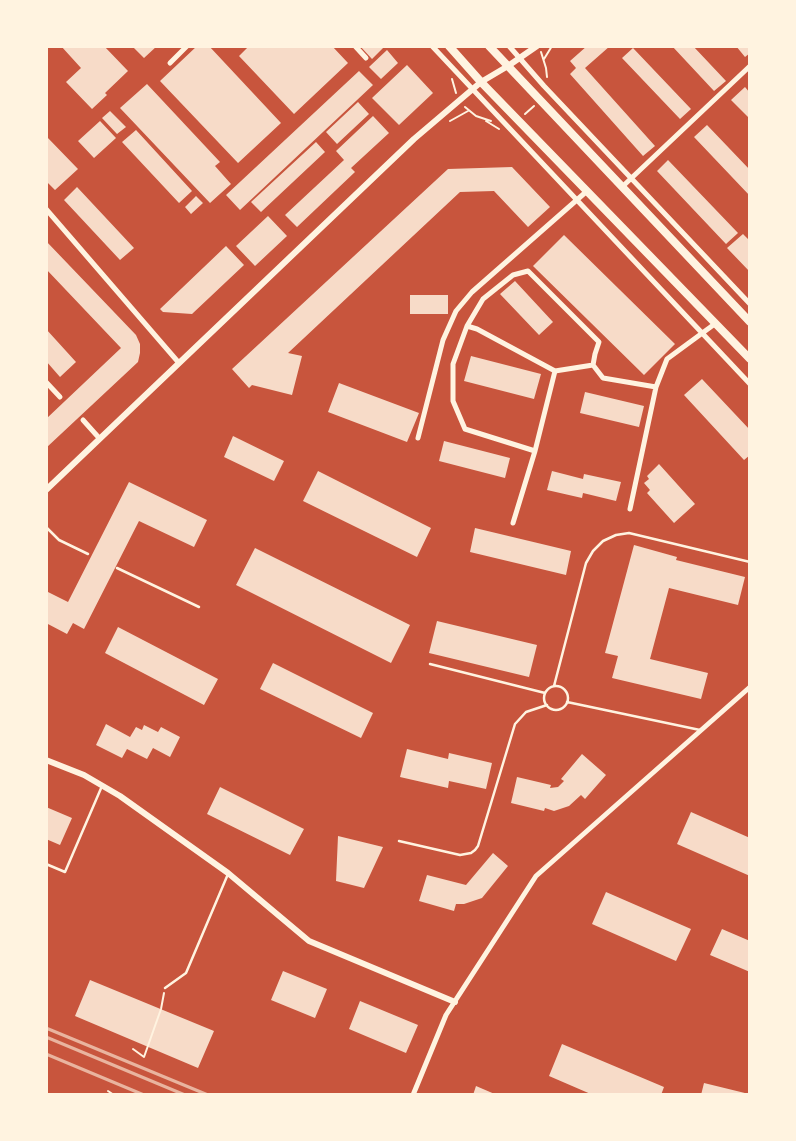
<!DOCTYPE html>
<html>
<head>
<meta charset="utf-8">
<style>
  body { margin:0 }
  #map { position:relative; width:796px; height:1141px; overflow:hidden; background:#c8553d; font-family:Jost,sans-serif }
  canvas { display:block }
  .frame { position:absolute; inset:0; border:48px solid #fff3e0; pointer-events:none }
</style>
</head>
<body>
<div id="map">
<canvas width="796" height="1141"></canvas>
<div class="frame"></div>
</div>
<script>
const g = document.querySelector('canvas').getContext('2d');
g.lineJoin = 'round';
function fill(path, color) { g.fillStyle = color; g.fill(path, 'evenodd'); }
const shape = rows => new Path2D(rows.map(r => 'M' + r).join(''));
function stroke(path, color, width, dash) { g.strokeStyle = color; g.lineWidth = width; g.lineCap = dash ? 'butt' : 'round'; g.setLineDash(dash || []); g.stroke(path); }
fill(shape([
  [61,46,104,46,128,71,105,93,107,95,92,109,66,82,81,68],
  [132,46,157,46,144,58],
  [197,46,209,46,281,123,238,163,160,81],
  [249,46,332,46,348,63,294,114,239,56],
  [360,46,385,46,372,59],
  [587,46,610,46,585,68,655,146,643,156,570,74,576,68,570,61],
  [672,46,693,46,726,81,714,91],
  [736,46,750,46,750,53,745,57],
  [633,48,691,109,680,119,622,58],
  [387,50,398,63,381,79,369,67],
  [407,65,433,93,399,125,372,98],
  [359,71,373,85,240,210,226,195],
  [147,84,220,162,215,166,231,184,210,203,120,108],
  [745,87,750,93,750,119,731,100],
  [358,102,369,114,337,144,326,132],
  [110,111,126,127,117,134,102,118],
  [373,116,389,133,351,168,355,172,297,227,285,215,344,160,336,151],
  [100,121,116,138,94,158,78,141],
  [707,125,750,170,750,196,694,137],
  [136,130,192,191,179,203,122,142],
  [46,136,78,169,55,190,46,181],
  [316,142,325,152,261,212,251,202],
  [668,160,738,233,726,244,657,171],
  [512,167,550,207,528,227,494,191,460,192,288,353,302,356,292,395,252,385,249,388,232,369,448,169],
  [77,187,134,248,120,260,64,200],
  [196,196,203,203,191,214,185,207],
  [268,216,287,236,255,266,236,246],
  [743,234,750,241,750,272,727,248],
  [564,235,675,344,644,375,533,266],
  [46,241,136,335,140,344,140,353,138,362,46,448,46,419,121,348,46,269],
  [226,246,244,265,192,314,163,312,160,309],
  [515,281,553,322,539,335,500,294],
  [410,295,448,295,448,314,410,314],
  [46,329,76,362,60,377,46,361],
  [471,356,541,374,534,399,464,381],
  [702,379,750,430,750,455,744,460,684,395],
  [339,383,419,413,407,442,328,412],
  [585,392,644,406,639,427,580,413],
  [233,436,284,461,274,481,224,457],
  [444,441,510,458,505,478,439,461],
  [659,464,695,504,674,523,647,493,650,490,644,483,649,479,647,476],
  [318,471,431,528,417,557,303,501],
  [552,471,583,479,584,474,621,482,616,501,583,493,582,498,547,490],
  [129,482,207,520,194,547,139,521,84,629,73,623,67,634,46,623,46,591,68,602],
  [475,528,571,551,566,575,470,552],
  [634,545,677,557,676,560,745,577,738,605,669,588,650,659,708,673,701,699,612,678,618,656,605,653],
  [255,548,410,625,391,663,236,585],
  [437,621,537,645,529,677,429,653],
  [118,627,218,679,204,705,105,653],
  [273,663,373,713,361,738,260,689],
  [106,724,130,737,136,727,142,730,144,725,158,732,161,727,180,737,170,757,153,748,147,759,127,749,122,758,96,745],
  [407,749,448,759,449,753,492,763,486,789,449,781,448,788,400,777],
  [582,754,606,775,585,799,581,795,569,806,554,811,545,808,544,811,511,803,517,777,551,785,550,788,558,787,564,781,561,779],
  [220,787,304,829,290,855,207,814],
  [46,807,72,818,60,845,46,839],
  [691,812,750,838,750,876,677,844],
  [338,836,383,847,364,888,336,881],
  [493,853,508,866,482,898,464,904,456,904,454,911,419,901,427,875,466,885],
  [606,892,691,929,676,961,592,924],
  [722,929,750,941,750,972,710,955],
  [283,971,327,989,315,1018,271,1000],
  [90,980,214,1031,198,1068,75,1016],
  [360,1001,418,1025,406,1053,349,1029],
  [562,1044,664,1087,661,1095,593,1095,549,1076],
  [704,1083,749,1094,749,1095,701,1095],
  [476,1086,497,1095,473,1095]
]), '#f7dbc8');
stroke(shape([
  [541,52,546,68,547,77],
  [544,59,552,46],
  [452,79,456,93],
  [465,107,476,116,491,121],
  [525,114,534,106],
  [450,121,468,111],
  [486,121,499,129],
  [133,1049,144,1057,161,1009,164,993],
  [108,1091,114,1095]
]), '#fff3e0', 2);
stroke(shape([
  [46,527,59,540,88,554],
  [117,568,199,607],
  [430,664,545,693],
  [554,686,586,563,593,551,603,541,616,535,629,533,750,562],
  '544 698a12 12 0 1 1 24 0a12 12 0 1 1-24 0Z',
  [567,702,700,730],
  [399,841,460,855,471,853,475,850,478,846,515,724,526,712,547,705],
  [46,864,65,872,102,786],
  [165,988,186,973,228,874]
]), '#fff3e0', 2.5);
stroke(shape([
  [355,46,366,58],
  [432,46,750,384],
  [509,46,544,86,750,304],
  [170,63,187,46],
  [622,187,750,66],
  [46,209,179,363],
  [467,326,477,329,555,371,593,365],
  [46,382,60,397],
  [83,420,100,439],
  [418,438,443,340,456,311,472,292,587,191],
  [535,451,465,429,453,401,453,364,467,326,483,299,513,275,528,271,599,342,595,354,593,365,603,378,656,387],
  [630,509,656,387,667,359,716,323],
  [513,523,535,451,555,371],
  [413,1095,446,1015,536,876,750,687]
]), '#fff3e0', 5);
stroke(shape([
  [46,490,414,139,481,82,508,66,537,46],
  [46,760,84,775,120,796,228,873,309,941,455,1002]
]), '#fff3e0', 6);
stroke(shape([
  [449,46,481,82,750,359],
  [489,46,750,322]
]), '#fff3e0', 8);
stroke(shape([
  [46,1028,208,1095],
  [46,1037,185,1095],
  [46,1054,144,1095]
]), '#e9b49f', 3);
</script>
</body>
</html>
